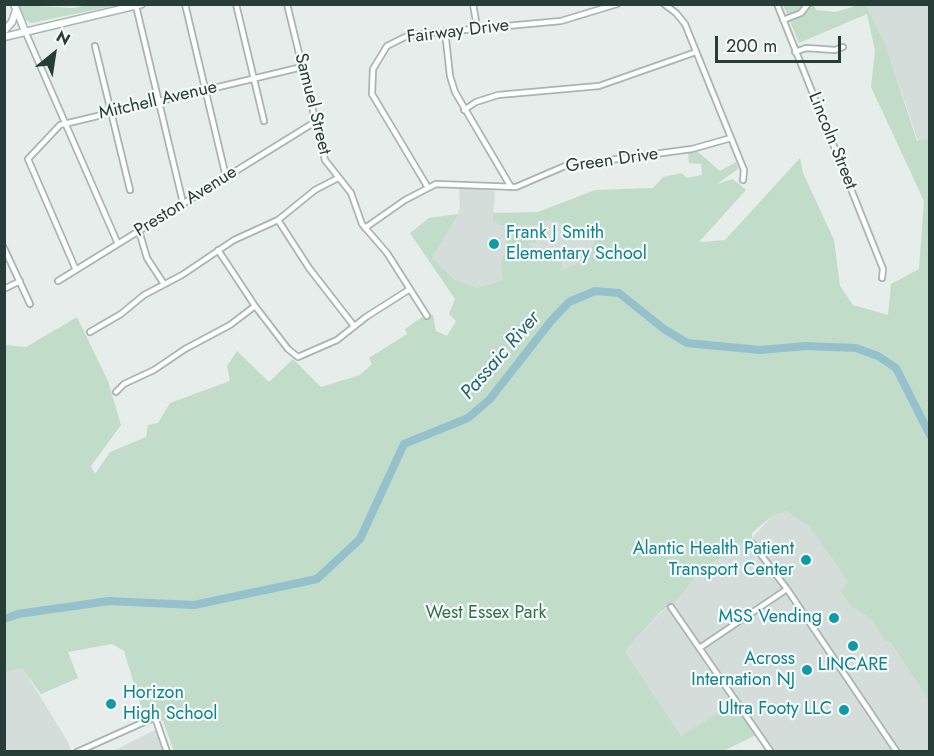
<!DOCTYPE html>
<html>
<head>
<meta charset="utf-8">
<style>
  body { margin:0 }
  #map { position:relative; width:934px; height:756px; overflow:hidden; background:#e6edea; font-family:Jost,sans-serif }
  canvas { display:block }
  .frame { position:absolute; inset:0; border:6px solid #273e38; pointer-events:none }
  .north { position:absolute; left:24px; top:24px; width:60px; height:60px; -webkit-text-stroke:4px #f6faf8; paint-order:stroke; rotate:30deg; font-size:16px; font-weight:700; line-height:24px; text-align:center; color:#273e38 }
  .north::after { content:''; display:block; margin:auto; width:21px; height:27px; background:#273e38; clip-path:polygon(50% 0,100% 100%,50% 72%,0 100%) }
  .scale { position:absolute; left:715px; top:36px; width:126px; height:27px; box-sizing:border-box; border:3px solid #273e38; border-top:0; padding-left:8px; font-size:18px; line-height:21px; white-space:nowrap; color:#273e38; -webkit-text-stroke:4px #f6faf8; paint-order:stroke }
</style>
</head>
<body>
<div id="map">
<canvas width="934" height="756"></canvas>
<div class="frame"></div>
<div class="north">N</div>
<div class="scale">200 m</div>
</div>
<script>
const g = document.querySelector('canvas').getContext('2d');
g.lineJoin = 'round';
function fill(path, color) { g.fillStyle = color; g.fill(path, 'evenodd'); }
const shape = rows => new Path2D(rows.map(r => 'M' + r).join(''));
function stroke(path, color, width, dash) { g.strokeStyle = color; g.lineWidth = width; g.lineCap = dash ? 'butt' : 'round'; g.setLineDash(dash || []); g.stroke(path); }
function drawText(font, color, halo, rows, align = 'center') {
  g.font = font + ' Jost,sans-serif'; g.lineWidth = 4.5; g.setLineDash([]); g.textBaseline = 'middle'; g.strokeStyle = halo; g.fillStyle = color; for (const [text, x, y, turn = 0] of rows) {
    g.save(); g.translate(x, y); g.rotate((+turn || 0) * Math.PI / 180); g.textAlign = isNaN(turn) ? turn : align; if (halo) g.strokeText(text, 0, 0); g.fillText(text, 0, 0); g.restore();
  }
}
fill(shape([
  [866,5,929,5,929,138,918,141,886,46],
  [459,187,495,191,493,221,546,221,563,223,565,228,599,229,587,260,560,272,524,241,501,264,503,280,477,288,454,279,432,258,460,209],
  [787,511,810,528,849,580,852,607,871,619,885,641,913,646,914,678,929,701,929,751,771,751,737,700,697,729,681,736,625,651,662,611,676,601,701,570,752,538,772,516],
  [22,667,68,742,71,751,5,752,5,672],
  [159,728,167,752,111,752]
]), '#d4ddd9');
fill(shape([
  [18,5,73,8,89,5,118,5,31,23,23,18],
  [783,5,814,5,816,10,836,12,858,5,866,5,886,46,917,141,929,138,929,701,891,642,885,641,871,619,852,607,841,591,848,581,835,562,810,528,787,511,772,516,752,533,752,538,701,570,676,601,661,611,625,651,681,736,734,703,756,735,723,751,174,751,163,721,143,713,124,651,112,644,68,652,78,678,41,694,22,668,5,672,5,345,26,347,77,317,108,381,121,425,91,466,95,474,110,452,146,437,148,425,158,423,170,403,230,381,227,366,237,351,269,382,293,359,321,387,360,375,372,364,369,358,407,334,405,329,425,315,433,315,436,331,447,336,456,321,449,314,455,299,410,233,429,218,458,214,432,258,454,279,477,288,503,280,501,264,510,231,522,233,526,242,527,232,536,232,536,243,527,243,539,251,564,250,561,271,587,259,599,229,565,228,562,223,546,221,539,225,501,225,493,221,493,213,538,212,595,190,653,188,663,177,682,173,687,178,702,175,701,164,689,163,688,152,698,152,720,171,736,162,738,169,717,184,733,179,746,190,699,242,725,240,800,158,803,173,834,240,840,286,853,305,888,315,891,284,919,269,924,201,871,87,875,50,867,14,799,43]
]), '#c1dcc9');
stroke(shape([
  [4,619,18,614,109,601,194,605,317,579,360,539,404,444,468,418,490,399,551,321,569,302,595,291,619,293,664,329,687,343,760,350,806,346,856,348,878,356,896,368,930,435]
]), '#94c1cc', 8);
const street = shape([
  [185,4,226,177],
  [236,4,264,121],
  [287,4,325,160,351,193,362,224,387,253,427,316],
  [473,4,477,27],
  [664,4,676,13,685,24,744,170,743,180],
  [777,4,883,269,882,278],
  [136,6,183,203],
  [783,20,801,13,808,4],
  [25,31,118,244],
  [445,31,450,76,455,92,511,187],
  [95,46,130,190],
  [795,52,806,48,835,50,843,47],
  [464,110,476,102,498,95,599,86,696,52],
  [427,186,372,94,373,69,387,46,409,35,561,21,617,4],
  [278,220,309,268,354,326],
  [365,228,405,200,436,184,516,187,565,166,692,149,731,138],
  [139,231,147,258,164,284],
  [4,248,30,304],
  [218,250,255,306,288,349,298,357,337,340,366,317,410,289],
  [76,270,28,159,60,125,302,67],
  [58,281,315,122],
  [4,289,20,281],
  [90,332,121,314,144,295,182,275,234,240,278,220,315,190,338,178],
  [116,392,124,384,154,370,185,349,230,325,255,306],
  [753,544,787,589,897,752],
  [671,607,771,752],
  [701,647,787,589],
  [77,752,153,718,156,720,167,752]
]);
const secondary = shape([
  [14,4,25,31],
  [4,31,12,22,16,10],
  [4,37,142,4]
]);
stroke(street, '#a9b5b1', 8);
stroke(secondary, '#a5b8b2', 9);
stroke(street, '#fff', 4.5);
stroke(secondary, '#fff', 6);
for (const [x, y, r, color] of [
  [494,244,6,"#0f9aa8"],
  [806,560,6,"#0f9aa8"],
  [834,618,6,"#0f9aa8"],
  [853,646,6,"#0f9aa8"],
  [807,670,6,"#0f9aa8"],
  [111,704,6,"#0f9aa8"],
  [844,710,6,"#0f9aa8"]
]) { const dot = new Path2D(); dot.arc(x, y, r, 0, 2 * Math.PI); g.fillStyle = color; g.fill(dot); stroke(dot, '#f6faf8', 2); }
drawText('18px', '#273e38', '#f6faf8', [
  ["Fairway Drive",458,32,-7],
  ["Mitchell Avenue",158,101,-13],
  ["Samuel Street",312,104,76],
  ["Lincoln Street",832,141,68],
  ["Green Drive",612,161,-8],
  ["Preston Avenue",186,202,-32]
]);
drawText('18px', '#0d838f', '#f6faf8', [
  ["Frank J Smith",506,234,"left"],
  ["Elementary School",506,255,"left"],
  ["Alantic Health Patient",794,550],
  ["Transport Center",794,571],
  ["MSS Vending",822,618],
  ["Across",795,660],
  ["Internation NJ",795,681],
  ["LINCARE",853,666,"center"],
  ["Horizon",123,694,"left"],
  ["High School",123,715,"left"],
  ["Ultra Footy LLC",832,710]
], 'right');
drawText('18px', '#35704e', '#f6faf8', [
  ["West Essex Park",486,614]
]);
drawText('italic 20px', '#266474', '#f6faf8', [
  ["Passaic River",501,356,-49]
]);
</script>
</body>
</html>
